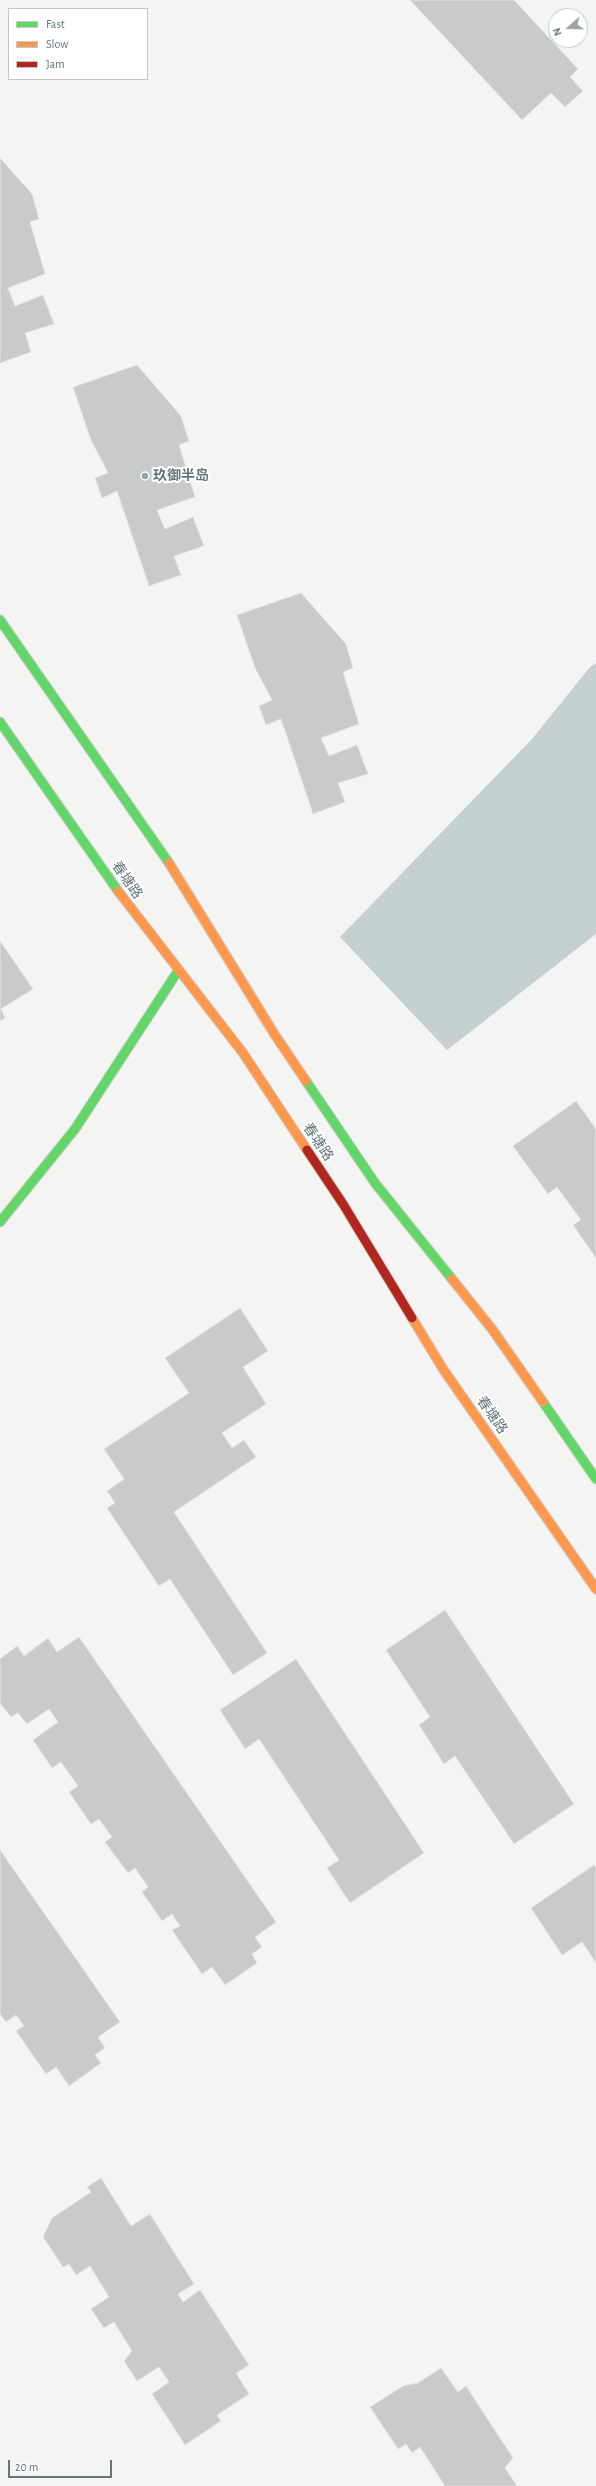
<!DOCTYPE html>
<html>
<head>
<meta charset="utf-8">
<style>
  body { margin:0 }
  #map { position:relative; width:596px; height:2486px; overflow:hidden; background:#f4f4f3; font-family:"Alegreya Sans",sans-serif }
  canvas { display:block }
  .legend { position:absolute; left:8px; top:8px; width:140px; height:72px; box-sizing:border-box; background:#fff; border:1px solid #c1c8ca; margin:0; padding:5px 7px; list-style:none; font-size:12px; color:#63767a }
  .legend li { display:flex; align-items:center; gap:8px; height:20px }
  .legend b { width:20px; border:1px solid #c1c8ca }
  .north { position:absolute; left:548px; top:8px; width:40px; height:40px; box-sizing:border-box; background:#fff; border:1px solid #c1c8ca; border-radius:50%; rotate:250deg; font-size:11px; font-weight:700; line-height:16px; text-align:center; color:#63767a }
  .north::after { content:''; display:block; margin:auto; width:14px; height:18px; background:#96a2a4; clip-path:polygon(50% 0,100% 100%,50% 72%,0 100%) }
  .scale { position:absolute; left:8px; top:2460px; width:104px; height:18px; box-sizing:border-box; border:2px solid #63767a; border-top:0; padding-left:5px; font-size:12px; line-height:14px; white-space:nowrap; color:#63767a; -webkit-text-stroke:3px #fff; paint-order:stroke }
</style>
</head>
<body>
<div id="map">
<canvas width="596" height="2486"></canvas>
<ul class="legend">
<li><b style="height:5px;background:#63d668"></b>Fast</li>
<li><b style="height:5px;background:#ff974d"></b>Slow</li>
<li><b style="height:5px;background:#b3261e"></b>Jam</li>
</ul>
<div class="north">N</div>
<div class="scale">20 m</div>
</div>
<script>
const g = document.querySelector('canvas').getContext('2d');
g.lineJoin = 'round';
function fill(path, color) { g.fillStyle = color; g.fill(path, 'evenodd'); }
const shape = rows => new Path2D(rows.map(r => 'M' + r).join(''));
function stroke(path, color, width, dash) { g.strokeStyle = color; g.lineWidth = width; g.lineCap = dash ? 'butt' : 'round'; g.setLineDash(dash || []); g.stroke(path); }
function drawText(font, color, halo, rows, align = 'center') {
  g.font = font + ' "Alegreya Sans","Noto Sans SC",sans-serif'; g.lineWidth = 4; g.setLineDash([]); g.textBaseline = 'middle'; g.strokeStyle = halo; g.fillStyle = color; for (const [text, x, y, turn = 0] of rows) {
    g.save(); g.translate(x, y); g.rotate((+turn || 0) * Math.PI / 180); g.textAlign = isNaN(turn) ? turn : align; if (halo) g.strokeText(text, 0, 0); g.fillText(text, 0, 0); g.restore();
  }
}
fill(shape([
  [596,663,596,934,447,1050,340,937,532,739,590,667]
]), '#c5d0d0');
const building = shape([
  [410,0,514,0,578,69,570,77,583,91,565,107,551,93,522,120,410,0],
  [0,158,32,194,39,219,30,222,45,274,8,288,15,306,43,295,54,324,25,333,31,352,0,363,0,158],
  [137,365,181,416,189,441,179,445,195,497,157,510,165,529,193,517,204,546,174,556,181,575,149,586,117,491,102,498,95,478,108,473,91,440,73,387,137,365],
  [301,593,346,644,353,668,343,672,359,724,321,738,329,756,357,745,368,774,338,783,345,802,313,814,281,719,266,725,259,706,272,700,255,668,237,615,301,593],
  [0,941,33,989,1,1009,5,1018,0,1021,0,941],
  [576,1101,596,1129,596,1258,573,1225,581,1220,557,1187,548,1194,513,1146,576,1101],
  [240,1308,268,1351,243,1367,266,1404,222,1433,232,1448,244,1440,256,1457,174,1512,267,1653,233,1675,170,1579,159,1586,107,1508,115,1503,107,1491,124,1479,104,1449,189,1393,165,1358,240,1308],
  [445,1610,574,1804,514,1844,455,1756,444,1764,419,1725,430,1717,386,1650,445,1610],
  [79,1637,276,1922,255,1937,262,1947,252,1954,257,1963,225,1985,212,1967,202,1974,172,1930,180,1926,172,1914,162,1921,142,1892,148,1887,135,1868,128,1873,105,1842,112,1837,99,1819,91,1824,69,1792,78,1786,61,1762,52,1768,33,1740,58,1722,49,1709,27,1724,18,1713,11,1717,0,1703,0,1659,17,1646,24,1656,48,1638,57,1652,79,1637],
  [296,1659,424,1853,350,1903,327,1868,339,1860,259,1739,245,1749,220,1710,296,1659],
  [0,1850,120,2022,98,2037,105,2048,95,2055,101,2063,69,2086,56,2067,46,2074,16,2031,24,2026,16,2015,6,2022,0,2014,0,1850],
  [594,1865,596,1868,596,1963,582,1942,562,1955,531,1908,594,1865],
  [101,2178,131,2226,150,2214,194,2284,178,2294,183,2302,200,2290,249,2365,236,2373,249,2394,217,2415,221,2421,185,2445,152,2394,169,2382,159,2367,137,2381,124,2361,132,2351,114,2322,104,2328,91,2309,109,2297,90,2266,76,2275,69,2264,63,2267,43,2237,52,2218,91,2192,87,2187,101,2178],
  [441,2368,458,2392,466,2386,513,2458,505,2468,517,2486,445,2486,420,2447,412,2453,406,2444,398,2449,370,2407,403,2386,418,2383,441,2368]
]);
fill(building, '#c9cbcb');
stroke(building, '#e3e3e2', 1);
const fast = shape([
  [0,620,169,863],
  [0,722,118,891],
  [306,1081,375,1183,452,1279],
  [0,1222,75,1129,178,971],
  [543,1402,596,1479]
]);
const slow = shape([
  [169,863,275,1035,306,1081],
  [118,891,243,1053,307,1150],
  [452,1279,492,1329,543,1402],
  [412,1318,443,1369,596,1589]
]);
const jam = shape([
  [307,1150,343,1204,412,1318]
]);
stroke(fast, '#ced0d0', 11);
stroke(slow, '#ced0d0', 11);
stroke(jam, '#ced0d0', 11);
stroke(fast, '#63d668', 9);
stroke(slow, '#ff974d', 9);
stroke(jam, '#b3261e', 9);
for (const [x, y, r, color] of [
  [145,476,4,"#96a2a4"]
]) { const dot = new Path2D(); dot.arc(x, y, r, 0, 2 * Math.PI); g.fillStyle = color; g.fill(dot); stroke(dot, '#fff', 1.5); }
drawText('bold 14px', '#63767a', '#fff', [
  ["玖御半岛",153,476]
], 'left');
drawText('14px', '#63767a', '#fff', [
  ["春塘路",127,880,55],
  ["春塘路",318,1142,56],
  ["春塘路",492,1415,55]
]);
</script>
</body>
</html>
